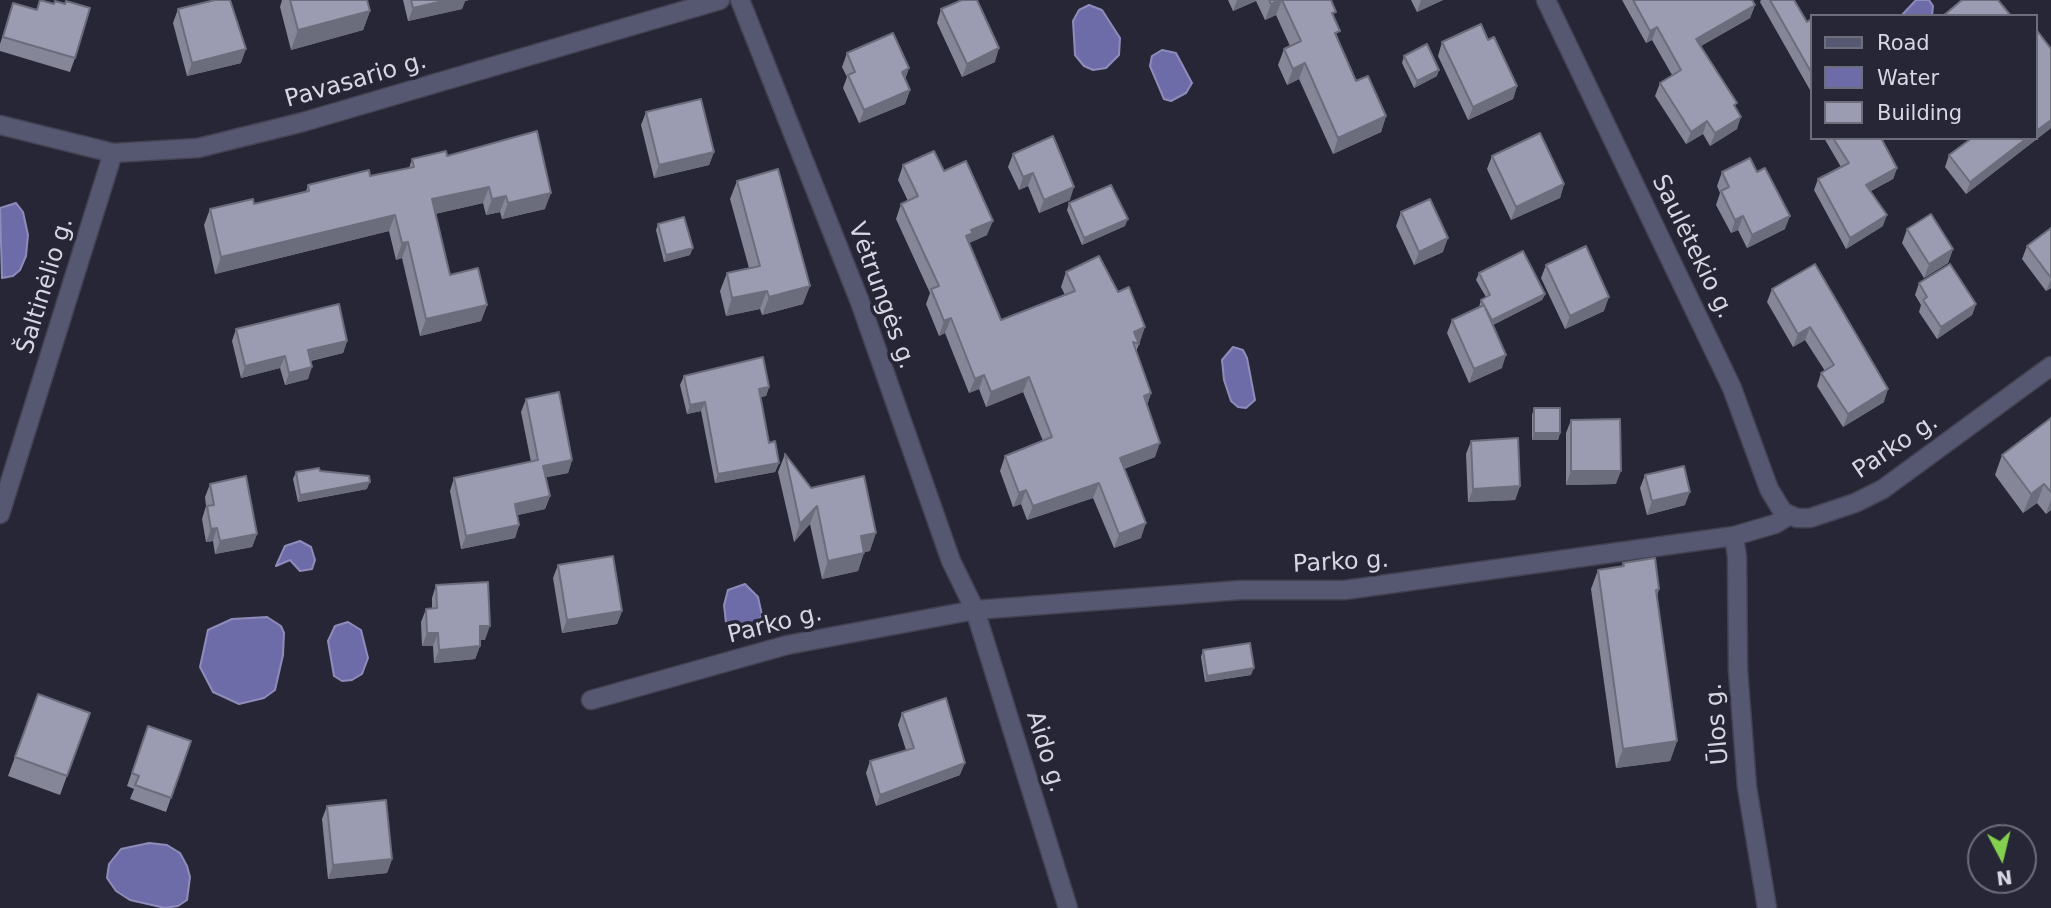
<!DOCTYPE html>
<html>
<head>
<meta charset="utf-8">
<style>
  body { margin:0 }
  #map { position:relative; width:2051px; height:908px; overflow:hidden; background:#262637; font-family:"DejaVu Sans",sans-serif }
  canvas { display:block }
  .legend { position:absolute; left:1810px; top:14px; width:228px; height:126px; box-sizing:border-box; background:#262637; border:2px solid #6d6d7c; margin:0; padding:9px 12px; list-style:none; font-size:21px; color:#d7d7e3 }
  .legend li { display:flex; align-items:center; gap:14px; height:35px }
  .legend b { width:35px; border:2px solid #6d6d7c }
  .north { position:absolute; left:1967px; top:824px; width:70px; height:70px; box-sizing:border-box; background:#262637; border:2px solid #6d6d7c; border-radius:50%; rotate:173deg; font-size:19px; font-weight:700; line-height:28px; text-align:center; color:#d7d7e3 }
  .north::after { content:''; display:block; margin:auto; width:24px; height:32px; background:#84cf4d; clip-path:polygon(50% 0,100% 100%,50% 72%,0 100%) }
</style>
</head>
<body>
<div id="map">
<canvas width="2051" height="908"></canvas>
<ul class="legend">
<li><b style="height:9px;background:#565770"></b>Road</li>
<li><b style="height:19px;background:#6e6ca8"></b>Water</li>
<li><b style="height:19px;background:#9b9cb1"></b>Building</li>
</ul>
<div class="north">N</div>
</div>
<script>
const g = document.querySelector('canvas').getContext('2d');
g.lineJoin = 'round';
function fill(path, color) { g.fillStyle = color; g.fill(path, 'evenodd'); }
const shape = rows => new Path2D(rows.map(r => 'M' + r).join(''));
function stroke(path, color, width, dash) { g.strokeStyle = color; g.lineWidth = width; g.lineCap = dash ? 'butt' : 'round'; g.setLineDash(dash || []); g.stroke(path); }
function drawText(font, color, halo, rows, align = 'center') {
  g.font = font + ' "DejaVu Sans",sans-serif'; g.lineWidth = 7; g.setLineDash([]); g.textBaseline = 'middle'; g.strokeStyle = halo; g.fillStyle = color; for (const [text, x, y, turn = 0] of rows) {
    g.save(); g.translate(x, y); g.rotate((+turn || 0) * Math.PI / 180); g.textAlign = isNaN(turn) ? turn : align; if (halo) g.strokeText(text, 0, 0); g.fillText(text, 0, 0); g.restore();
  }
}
const water = shape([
  [1916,0,1929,0,1933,6,1932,16,1901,16,1916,0],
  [1089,5,1102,10,1120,38,1119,55,1106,68,1093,70,1084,66,1075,55,1073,21,1079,10,1089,5],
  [1162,50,1176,53,1192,83,1186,93,1171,101,1164,99,1150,66,1152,56,1162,50],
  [16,203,23,212,28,235,26,256,20,270,13,276,2,278,0,208,16,203],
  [1233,347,1243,350,1247,358,1255,400,1246,408,1238,407,1231,401,1224,380,1222,360,1233,347],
  [300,541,311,547,315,560,312,569,300,571,290,560,276,566,285,546,300,541],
  [745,584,758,597,762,615,756,625,740,630,726,623,724,605,728,590,745,584],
  [267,617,281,626,284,633,283,655,275,690,264,698,239,704,213,692,200,667,208,630,232,619,267,617],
  [348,622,361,630,368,658,362,674,352,680,342,681,334,676,328,641,335,626,348,622],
  [149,843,167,845,180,853,187,866,190,877,187,900,178,906,165,908,130,900,116,891,107,878,109,864,121,849,149,843]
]);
fill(water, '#6e6ca8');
stroke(water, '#8e8cba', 2);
const minor = shape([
  [740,0,860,302,951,561,975,610,1068,908],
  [1546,0,1732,388,1769,489,1783,512,1797,518,1810,518,1855,503,1883,489,2051,366],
  [0,125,113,153,198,148,303,122,720,0],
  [0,514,113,153],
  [1734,536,1737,557,1738,670,1747,787,1767,908],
  [591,700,787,645,975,610,1241,590,1345,590,1734,536,1775,524,1790,515]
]);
stroke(minor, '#424253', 21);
stroke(minor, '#565770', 18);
fill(shape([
  [40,0,75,58,70,72,0,51,0,44,13,3,36,10],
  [282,0,367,0,370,11,363,30,291,50,280,7],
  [403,0,469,0,465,1,462,9,408,21],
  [1228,0,1331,0,1337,37,1356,81,1386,116,1381,132,1333,154,1299,79,1287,85,1278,65,1284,49,1290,46,1276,15,1265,20,1256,1,1233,11],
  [1411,0,1443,0,1417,12],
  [1622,0,1752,0,1755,5,1750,18,1701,46,1735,107,1737,129,1710,146,1703,134,1686,144,1655,96,1660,83,1672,75,1652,40,1646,43],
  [1761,0,1794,0,1807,22,1811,19,1810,90,1760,2],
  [178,9,241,63,187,76,173,23],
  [941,9,995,62,962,77,937,23],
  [2035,28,2051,49,2051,128,1966,194,1945,167,1949,155,2035,138],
  [1488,40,1517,86,1513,99,1468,120,1438,56,1442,42],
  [847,53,909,68,905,79,910,90,905,104,859,123,843,88,847,77,842,67],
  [1404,56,1437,76,1414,88,1402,63],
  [646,112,714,152,709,165,654,178,641,125],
  [1824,138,1881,138,1897,168,1893,179,1871,191,1883,226,1846,249,1814,190,1818,179,1841,167],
  [1013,154,1070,200,1039,213,1028,186,1019,190,1008,167],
  [447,156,545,209,502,219,500,212,486,215,483,203,435,214,450,275,487,305,481,321,420,336,402,258,396,260,389,231,215,274,204,225,210,209,254,204,306,191,308,185,370,176,409,168,412,159],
  [1492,156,1564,184,1560,198,1511,220,1487,169],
  [903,165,944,171,987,235,969,243,1001,320,1065,295,1061,287,1066,272,1140,342,1138,343,1139,344,1136,352,1151,393,1147,405,1155,457,1124,469,1141,538,1114,548,1093,498,1027,520,1021,504,1013,507,1000,471,1005,456,1043,441,1023,392,986,407,979,389,969,393,945,333,939,336,926,304,930,293,896,219,901,204,908,201,898,180],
  [1722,172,1785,229,1747,248,1738,230,1731,233,1716,205,1720,193,1717,186],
  [737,181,803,304,762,315,760,309,726,316,720,291,727,273,749,268,730,199],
  [1069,203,1125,226,1082,245,1067,210],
  [1401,212,1443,252,1414,265,1396,226],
  [658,224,690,255,664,262,656,230],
  [2051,228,2051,288,2046,291,2022,259,2027,246],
  [1907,229,1953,249,1948,263,1924,278,1902,243],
  [1546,265,1604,311,1565,329,1541,278],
  [1479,273,1545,294,1542,300,1493,325,1502,368,1469,383,1447,333,1452,320,1479,307,1481,300,1486,297,1476,280],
  [1919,283,1976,304,1972,315,1937,339,1919,312,1921,305,1915,295],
  [1772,289,1884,402,1843,427,1817,386,1821,373,1825,371,1805,340,1793,347,1767,302],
  [236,329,347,341,343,353,311,361,308,379,285,385,280,368,241,378,232,341],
  [684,376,769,387,766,396,760,397,769,443,779,463,775,472,715,483,701,411,687,414,680,385],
  [526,399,572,460,568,473,546,477,550,496,545,509,517,515,519,525,515,538,461,549,450,491,454,478,531,462,521,412],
  [1534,408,1560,433,1558,440,1532,440,1532,415],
  [2051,418,2051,510,2046,514,2037,503,2023,513,1995,475,2002,455],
  [1571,420,1616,484,1566,485,1566,433],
  [1471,441,1520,486,1515,500,1468,502,1466,454],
  [785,454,811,488,870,551,864,552,858,571,822,579,810,524,794,542,778,472],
  [320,471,367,489,298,502,293,479,296,472],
  [1645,475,1685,505,1647,515,1640,488],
  [210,484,257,534,252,547,215,554,213,541,206,542,202,519,206,506,205,497],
  [1623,563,1659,589,1657,596,1677,741,1670,761,1616,768,1591,589,1598,570,1622,567],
  [558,565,622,611,617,624,562,633,553,578],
  [436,585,485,640,480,640,480,646,475,659,434,663,433,646,422,646,421,622,426,609,432,608,432,598],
  [1203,650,1251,675,1205,682,1201,657],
  [38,694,90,713,60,795,8,776],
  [902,713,960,775,876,806,866,773,870,761,906,750,898,725],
  [148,726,191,741,166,812,130,799,134,789,127,786],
  [327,806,392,859,387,873,328,879,322,819]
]), '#858698');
fill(shape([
  [447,0,469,0,465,1,462,9,408,21,413,8],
  [1237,0,1257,0,1233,11],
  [1279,0,1282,0,1276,15,1265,20,1271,4],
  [1421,0,1443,0,1417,12],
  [1755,5,1750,18,1692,51,1696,39],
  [370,11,363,30,291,50,298,30],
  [1657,27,1652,40,1646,43,1650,31],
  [999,48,995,62,962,77,967,64],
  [246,49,241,63,187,76,192,63],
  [1305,63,1299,79,1287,85,1293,69],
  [909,68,904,82,902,72],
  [1439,70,1437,76,1414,88,1417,81],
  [1517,86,1513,99,1468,120,1473,107],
  [910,90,905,104,859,123,864,110],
  [1386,116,1381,132,1333,154,1338,138],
  [1741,117,1737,129,1710,146,1715,133],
  [2051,120,2051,128,1966,194,1970,182,2027,138,2035,138,2035,132],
  [1707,121,1703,134,1686,144,1691,132],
  [714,152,709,165,654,178,659,165],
  [1897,168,1893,179,1862,195,1866,185],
  [1033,173,1028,186,1019,190,1023,177],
  [1564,184,1560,198,1511,220,1516,207],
  [489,187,483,203,426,216,432,199],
  [1074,187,1070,200,1039,213,1044,200],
  [551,193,545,209,502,219,508,203],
  [506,196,500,212,486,215,492,199],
  [395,215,389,231,215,274,221,257],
  [1887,215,1883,226,1846,249,1850,238],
  [1743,216,1738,230,1731,233,1735,220],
  [1790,216,1785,229,1747,248,1752,235],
  [1128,219,1125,226,1082,245,1084,238],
  [993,221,987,235,969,243,966,236,971,230],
  [1448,238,1443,252,1414,265,1419,252],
  [408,242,402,258,396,260,402,243],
  [693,248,690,255,664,262,666,255],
  [1953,249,1948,263,1924,278,1929,264],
  [2051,279,2051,288,2046,291],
  [810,286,803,304,762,315,769,297],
  [767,291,760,309,726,316,732,298],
  [1545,294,1542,300,1489,327,1492,320],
  [1609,297,1604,311,1565,329,1570,316],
  [1976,304,1972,315,1937,339,1941,327],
  [487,305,481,321,420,336,426,319],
  [951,318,945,333,939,336,944,321],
  [1145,327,1140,342,1136,343,1134,332],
  [1810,327,1805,340,1793,347,1798,334],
  [347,341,343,353,304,362,308,350],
  [1506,355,1502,368,1469,383,1474,369],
  [285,356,280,368,241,378,245,366],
  [312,367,308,379,285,385,289,373],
  [984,375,979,389,969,393,975,379],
  [1029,377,1023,392,986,407,991,392],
  [769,387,766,396,755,398,759,389],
  [1888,389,1884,402,1843,427,1848,414],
  [1151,393,1146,408,1144,396],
  [705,402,701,411,687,414,690,405],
  [1534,433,1560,433,1558,440,1532,440],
  [1160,443,1155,457,1114,472,1120,458],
  [572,460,568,473,538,479,543,466],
  [779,463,775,472,715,483,718,474],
  [1571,471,1621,471,1616,484,1566,485],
  [370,482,367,489,298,502,300,495],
  [1099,483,1093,498,1027,520,1033,506],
  [2044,484,2037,503,2023,513,2031,494],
  [1520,486,1515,500,1468,502,1473,489],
  [1026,490,1021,504,1013,507,1019,493],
  [1690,492,1685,505,1647,515,1652,501],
  [550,496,545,509,510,517,515,504],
  [2051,499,2051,510,2046,514],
  [817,506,810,524,794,542,800,524],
  [1146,523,1141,538,1114,548,1119,534],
  [519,525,515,538,461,549,466,536],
  [217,528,213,541,206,542,211,529],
  [876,533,870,551,854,554,861,536],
  [257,534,252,547,215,554,220,541],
  [864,553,858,571,822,579,828,561],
  [622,611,617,624,562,633,567,620],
  [480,626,490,626,485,640,475,640],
  [427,633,438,633,433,646,422,646],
  [480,646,475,659,434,663,439,650],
  [1254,668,1251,675,1205,682,1207,676],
  [1677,741,1670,761,1616,768,1623,749],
  [965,763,960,775,876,806,880,795],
  [392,859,387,873,328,879,333,865]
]), '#6c6d7c');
const building = shape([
  [40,0,54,4,55,1,65,4,66,1,90,8,75,58,3,37,13,3,37,10,40,0],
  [215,0,230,0,246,49,192,63,178,9,215,0],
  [290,0,367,0,370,11,298,30,290,0],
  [411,0,447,0,413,8,411,0],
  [962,0,977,0,999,48,967,64,941,9,962,0],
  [1269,0,1279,0,1271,4,1269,0],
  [1282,0,1331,0,1336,12,1332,13,1340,31,1335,33,1356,81,1368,76,1386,116,1338,138,1305,63,1293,69,1284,49,1301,41,1282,0],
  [1633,0,1752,0,1755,5,1696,39,1737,103,1734,105,1741,117,1715,133,1707,121,1691,132,1660,83,1681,70,1657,27,1650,31,1633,0],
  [1770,0,1794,0,1807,22,1811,19,1811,72,1770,0],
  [1962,0,1998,0,2011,16,1943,16,1962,0],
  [1481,24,1488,40,1494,37,1517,86,1473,107,1442,42,1481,24],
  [2035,28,2051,49,2051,120,2035,132,2035,90,2036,90,2035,88,2035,28],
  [893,33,909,68,902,72,910,90,864,110,848,75,855,72,847,53,893,33],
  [1427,44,1439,70,1417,81,1404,56,1427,44],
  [701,99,714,152,659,165,646,112,701,99],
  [537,131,551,193,508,203,506,196,492,199,489,187,432,199,450,275,478,268,487,305,426,319,408,242,402,243,395,215,221,257,210,209,253,199,254,204,309,191,308,185,369,170,370,176,414,167,412,159,446,151,447,156,537,131],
  [1540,133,1564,184,1516,207,1492,156,1540,133],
  [1053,136,1074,187,1044,200,1033,173,1023,177,1013,154,1053,136],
  [1833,138,1881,138,1897,168,1866,185,1887,215,1850,238,1818,179,1849,163,1833,138],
  [1972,138,2027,138,1970,182,1949,155,1972,138],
  [934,151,944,171,966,161,993,221,971,230,973,233,966,236,1001,320,1075,291,1066,272,1099,256,1118,292,1129,287,1145,327,1134,332,1139,344,1133,342,1151,393,1144,396,1160,443,1120,458,1146,523,1119,534,1099,483,1033,506,1026,490,1019,493,1005,456,1052,437,1029,377,991,392,984,375,975,379,951,318,944,321,931,289,939,286,901,204,918,196,903,165,934,151],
  [1750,158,1757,172,1765,168,1790,216,1752,235,1743,216,1735,220,1721,191,1729,187,1722,172,1750,158],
  [778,169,810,286,769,297,767,291,732,298,727,273,760,266,737,181,778,169],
  [1111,185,1128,219,1084,238,1069,203,1111,185],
  [1430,199,1448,238,1419,252,1401,212,1430,199],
  [1931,214,1953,249,1929,264,1907,229,1931,214],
  [684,217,693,248,666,255,658,224,684,217],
  [2051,228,2051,278,2027,246,2051,228],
  [1586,246,1609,297,1570,316,1546,265,1586,246],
  [1523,251,1545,294,1492,320,1481,300,1490,295,1479,273,1523,251],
  [1815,264,1888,389,1848,414,1821,373,1834,365,1810,327,1798,334,1772,289,1815,264],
  [1950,264,1976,304,1941,327,1923,300,1927,297,1919,283,1950,264],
  [339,304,347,341,308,350,312,367,289,373,285,356,245,366,236,329,339,304],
  [1484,305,1506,355,1474,369,1452,320,1484,305],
  [763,357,769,387,759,389,769,443,775,441,779,463,718,474,705,402,690,405,684,376,763,357],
  [559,392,572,460,543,466,550,496,515,504,519,525,466,536,454,478,538,460,526,399,559,392],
  [1534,408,1560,408,1560,433,1534,433,1534,408],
  [2051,418,2051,492,2044,484,2031,494,2002,455,2051,418],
  [1620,419,1621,471,1571,471,1571,420,1620,419],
  [1518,438,1520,486,1473,489,1471,441,1518,438],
  [785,454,811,488,864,476,876,533,861,536,864,553,828,561,817,506,800,524,785,454],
  [1684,466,1690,492,1652,501,1645,475,1684,466],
  [319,468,320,471,369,476,370,482,300,495,296,472,319,468],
  [246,476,257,534,220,541,217,528,211,529,207,506,214,505,210,484,246,476],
  [613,556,622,611,567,620,558,565,613,556],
  [1655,558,1659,589,1656,590,1677,741,1623,749,1598,570,1624,566,1623,563,1655,558],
  [488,582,490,626,480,626,480,646,439,650,438,633,427,633,426,609,437,608,436,585,488,582],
  [1250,643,1254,668,1207,676,1203,650,1250,643],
  [38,694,90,713,67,776,15,757,38,694],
  [946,698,965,763,880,795,870,761,914,748,902,713,946,698],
  [148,726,191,741,171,798,135,785,139,776,132,773,148,726],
  [386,800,392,859,333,865,327,806,386,800]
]);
fill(building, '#9b9cb1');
stroke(building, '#6c6d7c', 2);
drawText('24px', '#d7d7e3', '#262637', [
  ["Pavasario g.",356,81,-16],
  ["Saulėtekio g.",1692,247,64],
  ["Šaltinėlio g.",46,286,-73],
  ["Vėtrungės g.",881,296,70],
  ["Parko g.",1896,447,-34],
  ["Parko g.",1341,563,-3],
  ["Parko g.",775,625,-14],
  ["Ūlos g.",1718,724,-95],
  ["Aido g.",1045,752,73]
]);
</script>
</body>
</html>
